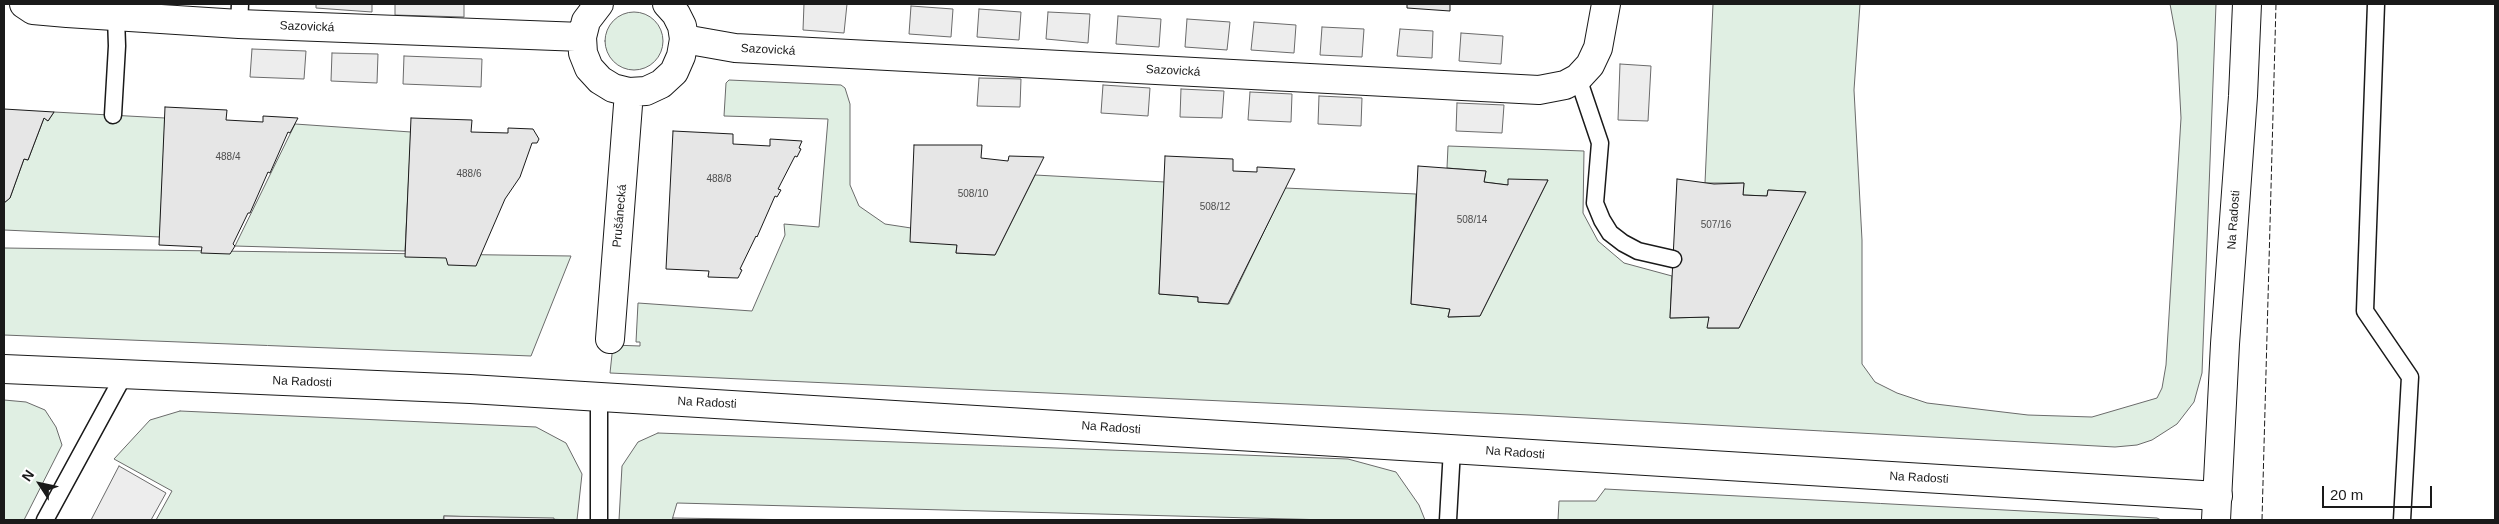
<!DOCTYPE html>
<html>
<head>
<meta charset="utf-8">
<style>
  body { margin:0 }
  #map { position:relative; width:2499px; height:524px; overflow:hidden; background:#fff; font-family:Helvetica,sans-serif }
  canvas { display:block }
  .frame { position:absolute; inset:0; border:5px solid #1a1a1a; pointer-events:none }
  .north { position:absolute; left:15px; top:459px; width:50px; height:50px; -webkit-text-stroke:4px #fff; paint-order:stroke; rotate:305deg; font-size:14px; font-weight:700; line-height:20px; text-align:center; color:#1a1a1a }
  .north::after { content:''; display:block; margin:auto; width:18px; height:22px; background:#1a1a1a; clip-path:polygon(50% 0,100% 100%,50% 72%,0 100%) }
  .scale { position:absolute; left:2322px; top:486px; width:110px; height:22px; box-sizing:border-box; border:2px solid #1a1a1a; border-top:0; padding-left:6px; font-size:15px; line-height:18px; white-space:nowrap; color:#1a1a1a; -webkit-text-stroke:4px #fff; paint-order:stroke }
</style>
</head>
<body>
<div id="map">
<canvas width="2499" height="524"></canvas>
<div class="frame"></div>
<div class="north">N</div>
<div class="scale">20 m</div>
</div>
<script>
const g = document.querySelector('canvas').getContext('2d');
g.lineJoin = 'round';
function fill(path, color) { g.fillStyle = color; g.fill(path, 'evenodd'); }
const shape = rows => new Path2D(rows.map(r => 'M' + r).join(''));
function stroke(path, color, width, dash) { g.strokeStyle = color; g.lineWidth = width; g.lineCap = dash ? 'butt' : 'round'; g.setLineDash(dash || []); g.stroke(path); }
function drawText(font, color, halo, rows, align = 'center') {
  g.font = font + ' Helvetica,sans-serif'; g.lineWidth = 4; g.setLineDash([]); g.textBaseline = 'middle'; g.strokeStyle = halo; g.fillStyle = color; for (const [text, x, y, turn = 0] of rows) {
    g.save(); g.translate(x, y); g.rotate((+turn || 0) * Math.PI / 180); g.textAlign = isNaN(turn) ? turn : align; if (halo) g.strokeText(text, 0, 0); g.fillText(text, 0, 0); g.restore();
  }
}
const green = shape([
  [1713,4,1860,4,1854,90,1862,240,1862,364,1875,382,1897,393,1927,403,2028,415,2092,417,2157,398,2162,388,2166,365,2181,118,2177,42,2170,4,2216,4,2202,373,2194,402,2177,424,2152,440,2137,445,2115,447,1530,415,610,373,613,345,640,346,640,342,636,342,638,303,752,311,785,235,784,224,819,227,828,119,724,116,726,83,729,80,841,85,845,88,850,104,850,185,859,206,885,224,911,228,957,245,956,253,995,255,1035,175,1165,182,1159,294,1198,297,1198,302,1229,304,1285,188,1416,194,1411,304,1450,309,1448,317,1480,316,1548,180,1508,185,1484,182,1486,171,1447,168,1448,146,1584,151,1583,213,1598,241,1624,263,1672,276,1670,318,1709,317,1708,328,1739,328,1805,192,1768,190,1767,196,1743,195,1744,183,1705,183,1713,4],
  '605 41a29 29 0 1 1 58 0a29 29 0 1 1-58 0Z',
  [54,112,165,118,160,237,4,230,4,203,10,198,24,159,28,160,44,118,48,121,54,112],
  [295,124,411,132,405,251,235,246,295,124],
  [4,248,571,256,531,356,4,335,4,248],
  [4,400,26,402,45,410,56,427,62,445,24,520,4,520,4,400],
  [180,411,536,427,566,443,582,474,577,520,444,516,443,520,156,520,172,491,114,459,150,420,180,411],
  [658,433,1348,459,1396,472,1419,505,1425,520,1329,520,677,503,672,520,619,520,622,466,638,442,658,433],
  [1605,489,2157,518,2161,520,1558,520,1559,501,1596,501,1605,489]
]);
fill(green, '#e0efe3');
stroke(green, '#6a6a6a', 1);
const parking = shape([
  [316,4,372,4,372,12,316,8,316,4],
  [395,4,464,4,464,17,395,15,395,4],
  [804,4,847,4,844,33,803,30,804,4],
  [911,6,953,9,951,37,909,34,911,6],
  [979,9,1021,12,1019,40,977,37,979,9],
  [1048,12,1090,14,1088,43,1046,39,1048,12],
  [1118,16,1161,19,1159,47,1116,44,1118,16],
  [1187,19,1230,22,1227,50,1185,47,1187,19],
  [1254,22,1296,25,1294,53,1251,50,1254,22],
  [1322,27,1364,29,1362,57,1320,55,1322,27],
  [1400,29,1433,31,1432,58,1397,56,1400,29],
  [1461,33,1503,36,1501,64,1459,61,1461,33],
  [252,49,306,51,304,79,250,77,252,49],
  [332,53,378,54,377,83,331,81,332,53],
  [404,56,482,59,481,87,403,84,404,56],
  [1620,64,1651,66,1648,121,1618,120,1620,64],
  [979,78,1021,79,1020,107,977,106,979,78],
  [1103,85,1150,88,1148,116,1101,113,1103,85],
  [1181,89,1224,91,1222,118,1180,117,1181,89],
  [1250,92,1292,94,1291,122,1248,120,1250,92],
  [1319,96,1362,98,1361,126,1318,124,1319,96],
  [1457,103,1504,105,1502,133,1456,131,1457,103],
  [119,466,166,493,151,520,91,520,119,466],
  [444,516,554,518,554,520,444,520,444,516],
  [673,518,805,520,672,520,673,518]
]);
fill(parking, '#ededed');
stroke(parking, '#6a6a6a', 1);
const building = shape([
  [1407,4,1450,4,1450,11,1407,8,1407,4],
  [165,107,227,110,226,120,263,122,263,116,298,118,290,133,288,132,270,173,268,172,250,213,248,213,233,244,235,246,230,254,201,253,202,247,159,245,165,107],
  [4,109,54,112,48,121,44,118,28,160,24,159,10,198,4,203,4,109],
  [411,118,472,120,471,132,508,133,508,128,533,129,539,139,537,143,532,143,520,177,505,199,476,266,448,265,446,258,405,257,411,118],
  [673,131,733,134,733,144,770,146,770,139,802,141,799,148,801,149,797,157,795,156,778,189,781,190,777,197,775,196,757,237,756,236,740,269,742,270,738,278,708,277,709,271,666,269,673,131],
  [914,145,982,145,981,158,1008,161,1009,156,1044,157,995,255,956,253,957,245,910,242,914,145],
  [1165,156,1233,159,1233,171,1257,172,1257,167,1295,169,1228,304,1198,302,1198,297,1159,294,1165,156],
  [1418,166,1486,171,1484,182,1508,185,1508,179,1548,180,1480,316,1448,317,1450,309,1411,304,1418,166],
  [1677,179,1714,184,1744,183,1743,195,1767,196,1768,190,1806,192,1739,328,1707,328,1709,317,1670,318,1677,179]
]);
fill(building, '#e6e6e6');
stroke(building, '#1a1a1a', 1);
const lane = shape([
  [2376,4,2365,311,2410,377,2402,520],
  [239,24,240,4],
  [1578,78,1600,143,1595,203,1602,220,1610,233,1623,243,1638,251,1673,259],
  [113,115,117,46,116,17],
  [45,520,124,375],
  [599,520,599,397],
  [1448,520,1452,449]
]);
const street = shape([
  [24,4,33,10,67,13,239,24,582,37],
  [599,4,586,21,582,37,583,53,589,68,600,80,613,88,629,92,646,91,661,84,674,72,681,56,684,39,682,26,676,14,667,4],
  [684,39,735,48,1539,90,1565,85,1578,78,1590,65,1598,48,1606,4],
  [610,339,629,92],
  [4,369,470,389,2218,496]
]);
const secondary = shape([
  [2216,520,2225,344,2243,96,2247,4]
]);
stroke(lane, '#1a1a1a', 19);
stroke(street, '#1a1a1a', 30);
stroke(secondary, '#1a1a1a', 30);
stroke(lane, '#fff', 16);
stroke(street, '#fff', 28);
stroke(secondary, '#fff', 28);
stroke(shape([
  [2262,520,2276,4]
]), '#1a1a1a', 1, [6, 2.5]);
drawText('10px', '#4d4d4d', null, [
  ["488/4",228,157],
  ["488/6",469,174],
  ["488/8",719,179],
  ["508/10",973,194],
  ["508/12",1215,207],
  ["508/14",1472,220],
  ["507/16",1716,225]
]);
drawText('12px', '#1a1a1a', '#fff', [
  ["Sazovická",307,27,2],
  ["Sazovická",768,50,3],
  ["Sazovická",1173,71,3],
  ["Prušánecká",620,216,-85],
  ["Na Radosti",2234,220,-86],
  ["Na Radosti",302,382,2],
  ["Na Radosti",707,403,3],
  ["Na Radosti",1111,428,4],
  ["Na Radosti",1515,453,4],
  ["Na Radosti",1919,478,3]
]);
</script>
</body>
</html>
